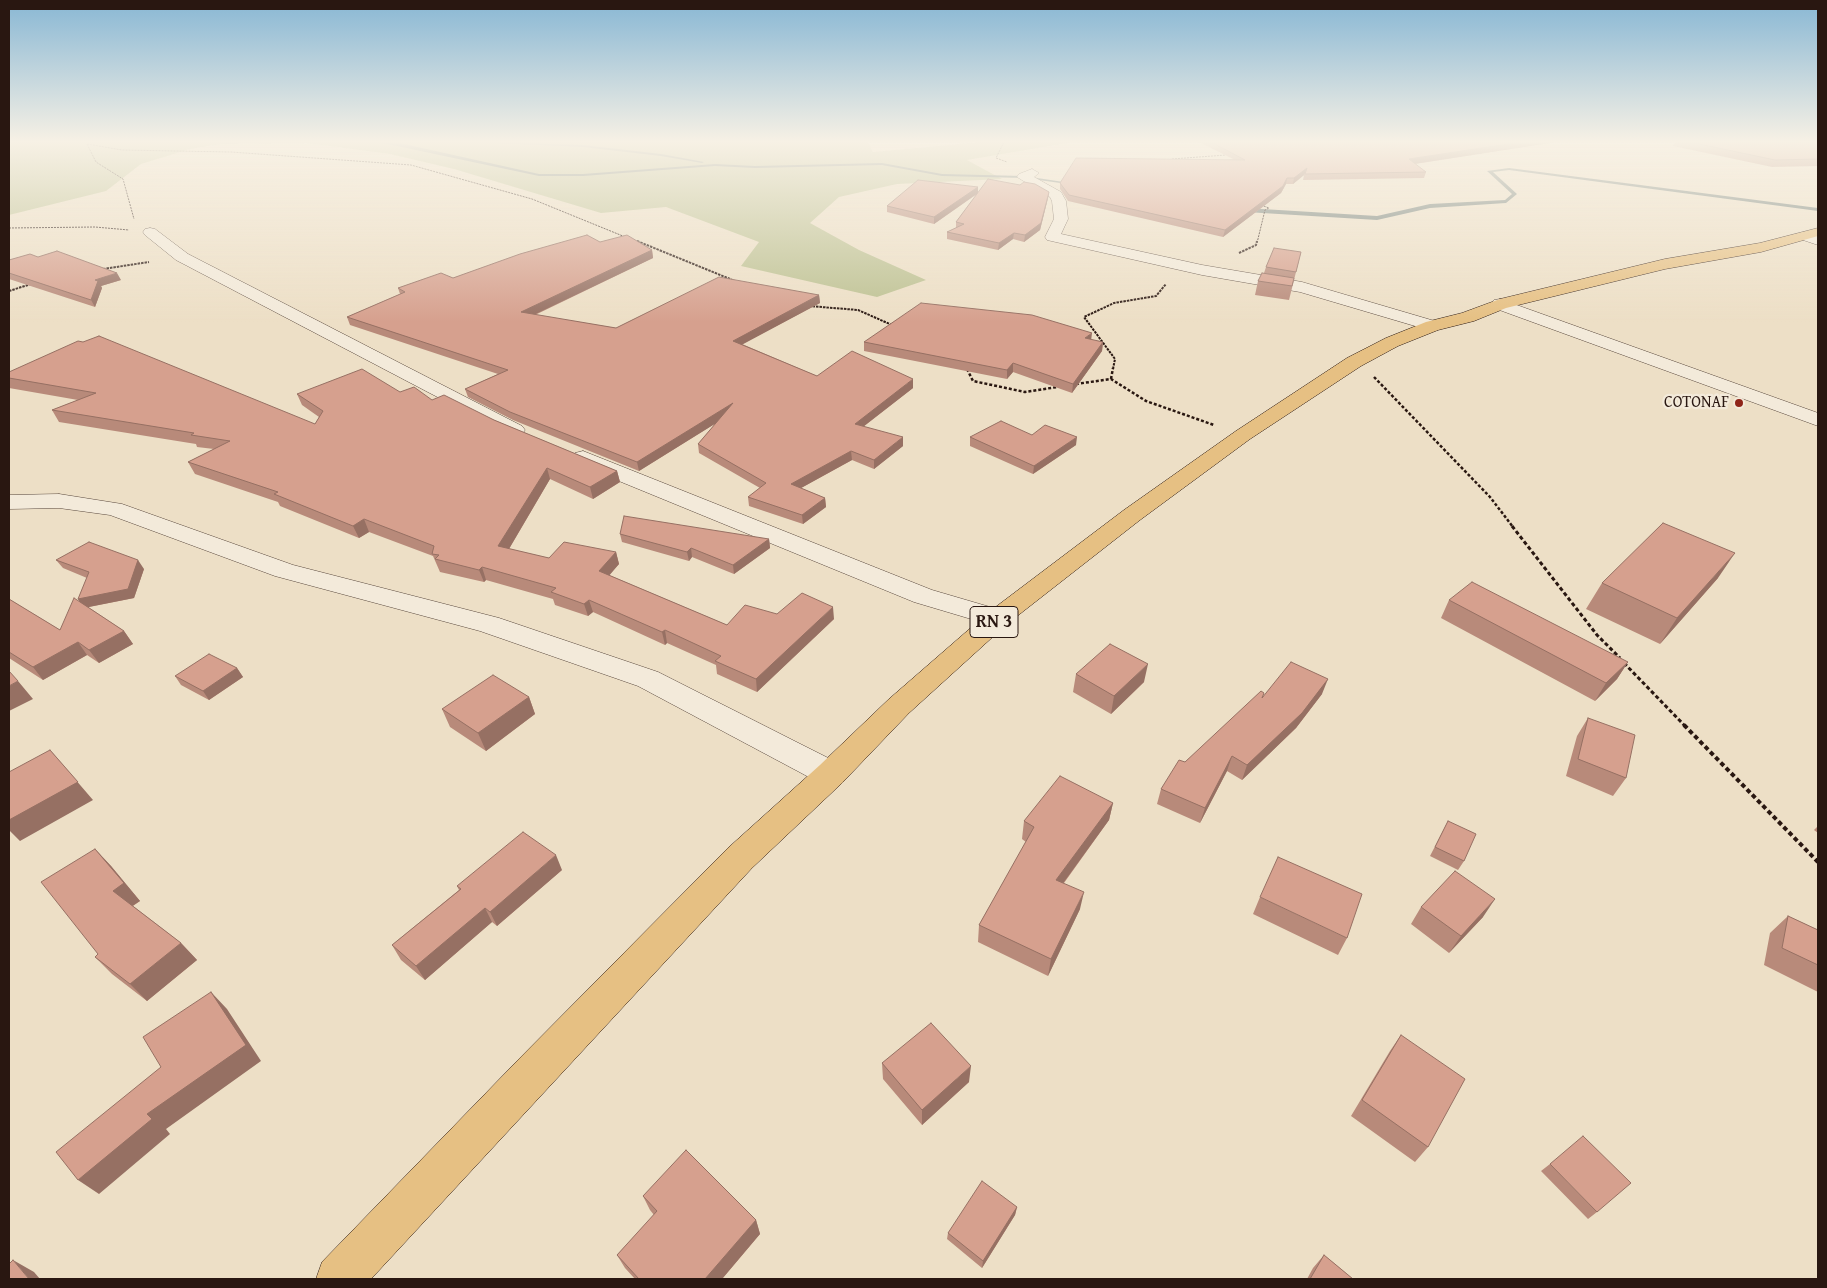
<!DOCTYPE html>
<html>
<head>
<meta charset="utf-8">
<style>
  body { margin:0 }
  #map { position:relative; width:1827px; height:1288px; overflow:hidden; background:#eddfc6; font-family:"Gentium Book Plus",serif }
  canvas { display:block }
  .frame { position:absolute; inset:0; border:10px solid #291711; pointer-events:none }
</style>
</head>
<body>
<div id="map">
<canvas width="1827" height="1288"></canvas>
<div class="frame"></div>
</div>
<script>
const g = document.querySelector('canvas').getContext('2d');
g.lineJoin = 'round';
function fill(path, color) { g.fillStyle = color; g.fill(path, 'evenodd'); }
const shape = rows => new Path2D(rows.map(r => 'M' + r).join(''));
function stroke(path, color, width, dash) { g.strokeStyle = color; g.lineWidth = width; g.lineCap = dash ? 'butt' : 'round'; g.setLineDash(dash || []); g.stroke(path); }
function drawText(font, color, halo, rows, align = 'center') {
  g.font = font + ' "Gentium Book Plus",serif'; g.lineWidth = 4.5; g.setLineDash([]); g.textBaseline = 'middle'; g.strokeStyle = halo; g.fillStyle = color; for (const [text, x, y, turn = 0] of rows) {
    g.save(); g.translate(x, y); g.rotate((+turn || 0) * Math.PI / 180); g.textAlign = isNaN(turn) ? turn : align; if (halo) g.strokeText(text, 0, 0); g.fillText(text, 0, 0); g.restore();
  }
}
fill(shape([
  [9,142,868,142,873,152,980,142,1073,142,967,160,1002,179,897,184,839,197,810,223,859,250,926,280,877,297,741,266,759,242,666,207,601,213,454,169,390,154,307,143,221,144,190,149,141,164,106,191,9,215]
]), '#bdc192');
fill(shape([
  [378,142,404,144,539,174,583,174,715,164,755,166,882,163,942,174,1024,176,1077,184,1075,185,1024,178,942,176,882,165,755,168,715,166,583,176,539,176,378,142],
  [476,142,583,145,661,154,704,162,702,163,661,156,583,147,476,142],
  [1509,168,1818,208,1818,211,1509,170,1493,172,1517,194,1506,203,1430,208,1377,220,1246,212,1243,210,1246,208,1377,216,1430,204,1505,200,1512,194,1487,171,1509,168]
]), '#6c7a75');
const minor = shape([
  [1032,169,1039,173,1034,177,1061,192,1066,201,1068,219,1061,234,1202,265,1302,282,1438,322,1441,326,1438,330,1432,331,1300,292,1202,275,1047,240,1045,237,1054,219,1052,201,1050,197,1017,177,1019,174,1032,169],
  [150,228,155,229,188,254,522,426,525,430,522,434,515,436,508,434,176,260,145,235,143,232,145,229,150,228],
  [1805,232,1818,236,1818,245,1800,239,1798,236,1800,233,1805,232],
  [1500,299,1818,413,1818,426,1494,308,1491,304,1494,300,1500,299],
  [583,451,932,590,1007,612,1011,618,1007,624,998,627,914,602,575,463,572,458,575,453,583,451],
  [59,494,122,504,293,565,499,618,658,672,842,765,847,774,842,783,831,786,820,783,638,686,480,631,275,576,110,515,59,508,9,509,9,495,59,494]
]);
const major = shape([
  [1818,228,1818,236,1761,252,1665,269,1506,308,1474,321,1438,330,1398,346,1361,366,1250,439,1140,520,1007,624,909,713,842,783,752,868,371,1279,316,1279,322,1262,518,1060,728,848,820,765,889,699,989,612,1124,510,1236,431,1347,358,1386,338,1426,322,1462,313,1500,299,1665,259,1760,243,1818,228]
]);
stroke(minor, '#5a493e', 1);
stroke(major, '#291711', 1);
stroke(shape([
  [1004,142,996,158,1007,162],
  [87,144,122,150,231,152,411,165,532,199,640,243],
  [87,144,96,162,123,179,134,219],
  [1172,159,1226,155],
  [9,228,95,227,129,230],
  [1257,243,1265,210,1269,208,1261,205]
]), '#291711', 1, [2, 1]);
stroke(shape([
  [637,241,735,281],
  [1239,253,1256,245,1257,241],
  [103,269,149,262],
  [9,291,31,284],
  [809,306,858,310,892,325],
  [1113,369,1115,359,1084,317,1114,303,1156,296,1166,284]
]), '#291711', 2, [2.5, 1]);
stroke(shape([
  [967,369,973,381,1025,392,1057,387],
  [1374,377,1490,497,1513,527],
  [1111,379,1113,368],
  [1076,384,1111,379,1146,401,1214,425]
]), '#291711', 2.5, [3, 2]);
stroke(shape([
  [1512,526,1597,635,1620,658],
  [1624,663,1685,726]
]), '#291711', 3, [4, 2.5]);
stroke(shape([
  [1684,725,1818,862]
]), '#291711', 4, [4.5, 3]);
fill(minor, '#f3eada');
fill(major, '#e6c083');
fill(shape([
  [1199,142,1556,142,1415,164,1426,172,1424,178,1303,180,1304,175,1293,184,1286,184,1281,193,1223,237,1068,201,1060,189,1060,183,1233,159],
  [1675,142,1818,142,1818,166,1772,167,1673,146],
  [978,187,978,193,1049,192,1048,198,1040,230,1024,242,1013,239,998,250,947,239,947,232,956,228,956,222,977,194,934,224,887,212,887,206],
  [600,242,652,250,653,258,535,315,616,328,819,295,820,303,742,344,817,376,913,388,863,427,903,446,874,469,852,460,801,488,825,498,826,507,803,524,749,506,748,497,760,488,699,453,698,444,716,423,639,471,513,420,468,397,465,389,498,374,350,325,347,317,400,294,398,288,453,278],
  [1301,252,1289,300,1255,295,1258,281,1264,273,1266,267],
  [38,257,121,280,101,286,102,288,95,307,9,279,9,260],
  [1091,340,1103,342,1102,351,1072,393,1013,372,1007,379,864,351,864,342],
  [9,372,315,424,319,417,302,405,297,394,400,392,432,400,494,420,617,471,620,482,593,499,550,479,509,549,549,558,616,552,619,564,609,575,727,625,777,614,834,619,757,692,717,674,716,665,667,643,665,645,593,612,588,616,555,605,553,599,486,580,484,582,440,572,433,556,369,532,359,538,280,506,278,502,195,474,188,462,214,449,197,447,196,444,59,422,52,410,78,400,9,388],
  [1032,435,1076,445,1033,474,970,446,970,437],
  [620,534,769,539,770,548,734,574,692,557,689,561,622,542],
  [56,560,144,569,134,598,88,607,124,631,133,644,99,663,87,655,43,680,9,658,9,599,60,630,79,601,78,599,87,578,63,568],
  [1718,578,1660,644,1586,609,1602,583],
  [1449,600,1628,662,1617,679,1595,701,1441,618],
  [237,668,243,677,209,700,181,685,175,676],
  [1076,674,1144,682,1111,714,1073,692],
  [1322,694,1296,728,1242,780,1227,771,1200,823,1157,804,1161,789,1185,762,1263,696],
  [529,697,535,714,486,751,450,727,442,709],
  [1588,718,1626,778,1613,796,1566,776,1577,736],
  [1113,803,1109,820,1064,883,1080,909,1048,976,978,942,979,925,1026,842,1022,839,1024,821],
  [1448,821,1464,861,1458,870,1430,856],
  [1818,826,1818,833,1814,830],
  [95,849,111,866,140,901,133,906,181,943,197,960,147,1001,112,974,95,957,98,954],
  [562,870,497,926,492,922,425,980,401,960,392,945,459,890,457,886],
  [1260,897,1347,938,1338,955,1253,914],
  [1421,907,1483,917,1449,953,1411,924],
  [1788,916,1818,930,1818,992,1764,965,1770,933],
  [1401,1035,1428,1147,1415,1162,1351,1116,1390,1051],
  [882,1063,969,1082,922,1125,883,1079],
  [1550,1164,1597,1212,1588,1219,1541,1171],
  [643,1196,756,1220,760,1234,722,1279,635,1279,625,1268,617,1255,654,1215,650,1210],
  [1017,1207,1015,1215,982,1268,947,1239,948,1233],
  [1324,1255,1353,1279,1307,1279,1313,1268]
]), '#b88a7a');
fill(shape([
  [1521,142,1556,142,1407,165,1409,159],
  [1307,168,1304,175,1293,184,1294,178],
  [1287,178,1286,184,1281,193,1223,237,1225,230],
  [978,187,978,193,934,224,934,217],
  [1049,192,1048,198,1040,230,1024,242,1025,235],
  [1014,233,1013,239,998,250,999,243],
  [652,250,653,258,523,320,521,312],
  [117,273,121,280,101,286,102,288,95,307,91,300,95,280],
  [819,295,820,303,734,349,733,341],
  [1092,333,1091,341,1085,338],
  [1103,342,1102,351,1072,393,1073,384],
  [1013,363,1013,372,1007,379,1007,370],
  [913,379,913,388,855,433,855,424],
  [733,403,734,412,639,471,637,462],
  [903,437,903,446,874,469,874,460],
  [1077,437,1076,445,1033,474,1034,466],
  [851,451,852,460,792,493,791,484],
  [547,468,550,479,503,559,498,546],
  [617,471,620,482,593,499,590,487],
  [825,498,826,507,803,524,802,515],
  [364,519,369,532,359,538,353,526],
  [769,539,770,548,734,574,733,565],
  [691,548,692,557,689,561,687,552],
  [616,552,619,564,602,584,599,571],
  [1735,553,1718,578,1660,644,1677,618],
  [138,560,144,569,134,598,84,608,78,599],
  [482,567,486,580,484,582,479,570],
  [589,600,593,612,588,616,584,604],
  [833,607,834,619,757,692,756,679],
  [665,630,667,643,665,645,662,632],
  [124,631,133,644,99,663,89,650],
  [78,642,87,655,43,680,33,667],
  [1628,662,1617,679,1595,701,1606,683],
  [1148,664,1144,682,1111,714,1114,696],
  [237,668,243,677,209,700,203,691],
  [1328,679,1322,694,1296,728,1242,780,1247,765],
  [18,681,33,699,9,711,9,686],
  [529,697,535,714,486,751,478,733],
  [50,750,93,800,20,841,9,830,9,820],
  [1232,756,1227,771,1200,823,1205,808],
  [1113,803,1109,820,1053,897,1056,880],
  [95,849,111,866,140,901,129,908,113,891],
  [556,855,562,870,497,926,490,912],
  [1084,892,1080,909,1048,976,1051,959],
  [1495,899,1483,917,1449,953,1461,936],
  [485,908,492,922,425,980,416,966],
  [181,943,197,960,147,1001,130,984],
  [211,992,227,1009,261,1061,166,1129,170,1134,99,1194,78,1180,147,1114],
  [971,1066,969,1082,922,1125,922,1110],
  [1017,1207,1015,1215,982,1268,983,1261],
  [756,1220,760,1234,722,1279,705,1279],
  [13,1260,34,1272,40,1279,29,1279]
]), '#967063');
const building = shape([
  [1211,142,1521,142,1409,159,1426,172,1305,174,1307,168,1294,178,1287,178,1283,186,1225,230,1069,195,1060,183,1076,158,1245,160,1211,142],
  [1690,142,1818,142,1818,159,1775,160,1690,142],
  [988,179,1020,185,1024,182,1035,184,1049,192,1041,223,1025,235,1014,233,999,243,947,232,964,224,956,222,988,179],
  [918,180,978,187,934,217,887,206,918,180],
  [587,235,600,242,627,235,652,250,521,312,616,328,719,277,819,295,733,341,817,376,852,351,913,379,855,424,903,437,874,460,851,451,791,484,825,498,802,515,748,497,766,483,698,444,733,403,637,462,510,412,465,389,508,370,347,317,405,292,398,288,441,273,453,278,520,254,587,235],
  [1274,248,1301,252,1296,272,1266,267,1274,248],
  [57,251,117,273,95,280,98,281,91,300,9,273,9,260,30,254,38,257,57,251],
  [1262,273,1294,278,1292,286,1258,281,1262,273],
  [921,303,1032,315,1092,333,1085,338,1103,342,1073,384,1013,363,1007,370,864,342,921,303],
  [99,336,315,424,323,411,297,394,362,369,400,392,414,387,432,400,444,395,494,420,617,471,590,487,547,468,498,546,549,558,564,542,616,552,599,571,727,625,745,605,777,614,802,593,833,607,756,679,715,661,721,656,665,630,662,632,589,600,584,604,551,592,556,588,482,567,479,570,435,559,439,555,432,554,434,546,364,519,353,526,274,494,278,492,188,462,230,441,191,435,194,433,52,410,96,393,9,378,9,372,78,341,83,342,99,336],
  [1001,421,1032,435,1045,425,1077,437,1034,466,970,437,1001,421],
  [624,516,769,539,733,565,691,548,687,552,620,534,624,516],
  [1663,523,1735,553,1677,618,1602,583,1663,523],
  [89,542,138,560,128,589,78,599,89,572,56,560,89,542],
  [1472,582,1628,662,1606,683,1449,600,1472,582],
  [74,598,124,631,89,650,78,642,33,667,9,652,9,599,60,630,74,598],
  [1110,644,1148,664,1114,696,1076,674,1110,644],
  [209,654,237,668,203,691,175,676,209,654],
  [1291,662,1328,679,1302,713,1247,765,1232,756,1205,808,1161,789,1179,760,1185,762,1261,691,1264,693,1262,698,1291,662],
  [9,671,18,681,9,686,9,671],
  [493,675,529,697,478,733,442,709,493,675],
  [1588,718,1635,735,1626,778,1578,759,1588,718],
  [50,750,78,782,9,820,9,772,50,750],
  [1060,776,1113,803,1056,880,1084,892,1051,959,979,925,1034,827,1024,821,1060,776],
  [1448,821,1476,834,1464,861,1435,847,1448,821],
  [523,832,556,855,490,912,485,908,416,966,392,945,461,889,457,886,523,832],
  [95,849,124,883,113,891,181,943,130,984,95,957,98,954,41,882,95,849],
  [1278,857,1362,894,1347,938,1260,897,1278,857],
  [1455,871,1495,899,1461,936,1421,907,1455,871],
  [1788,916,1818,930,1818,965,1782,948,1788,916],
  [211,992,246,1045,147,1114,152,1119,78,1180,56,1152,161,1067,143,1037,211,992],
  [931,1023,971,1066,922,1110,882,1063,931,1023],
  [1401,1035,1465,1079,1428,1147,1362,1100,1401,1035],
  [1583,1136,1631,1183,1597,1212,1550,1164,1583,1136],
  [686,1150,756,1220,705,1279,639,1279,617,1255,657,1211,643,1196,686,1150],
  [982,1181,1017,1207,983,1261,948,1233,982,1181],
  [1324,1255,1353,1279,1310,1279,1324,1255],
  [13,1260,29,1279,9,1279,9,1264,13,1260]
]);
fill(building, '#d6a08e');
stroke(building, '#967063', 1);
const sky = g.createLinearGradient(0, 0, 0, 322);
sky.addColorStop(0, '#88b7d4');
sky.addColorStop(0.44, '#f7f1e5');
sky.addColorStop(1, '#f7f1e500');
g.fillStyle = sky;
g.fillRect(0, 0, 1827, 322);
for (const [x, y, r, color] of [
  [1739,403,5,"#8f2418"]
]) { const dot = new Path2D(); dot.arc(x, y, r, 0, 2 * Math.PI); g.fillStyle = color; g.fill(dot); stroke(dot, '#f3eada', 2); }
drawText('16px', '#291711', '#f3eada', [
  ["COTONAF",1729,403]
], 'right');
for (const [x, y, w] of [
  [994,622,48]
]) { const box = new Path2D(); box.roundRect(x - w / 2, y - 15.5, w, 31, 4); g.fillStyle = '#f3eada'; g.fill(box); stroke(box, '#291711', 1); }
drawText('bold 18px', '#291711', null, [
  ["RN 3",994,622]
]);
</script>
</body>
</html>
